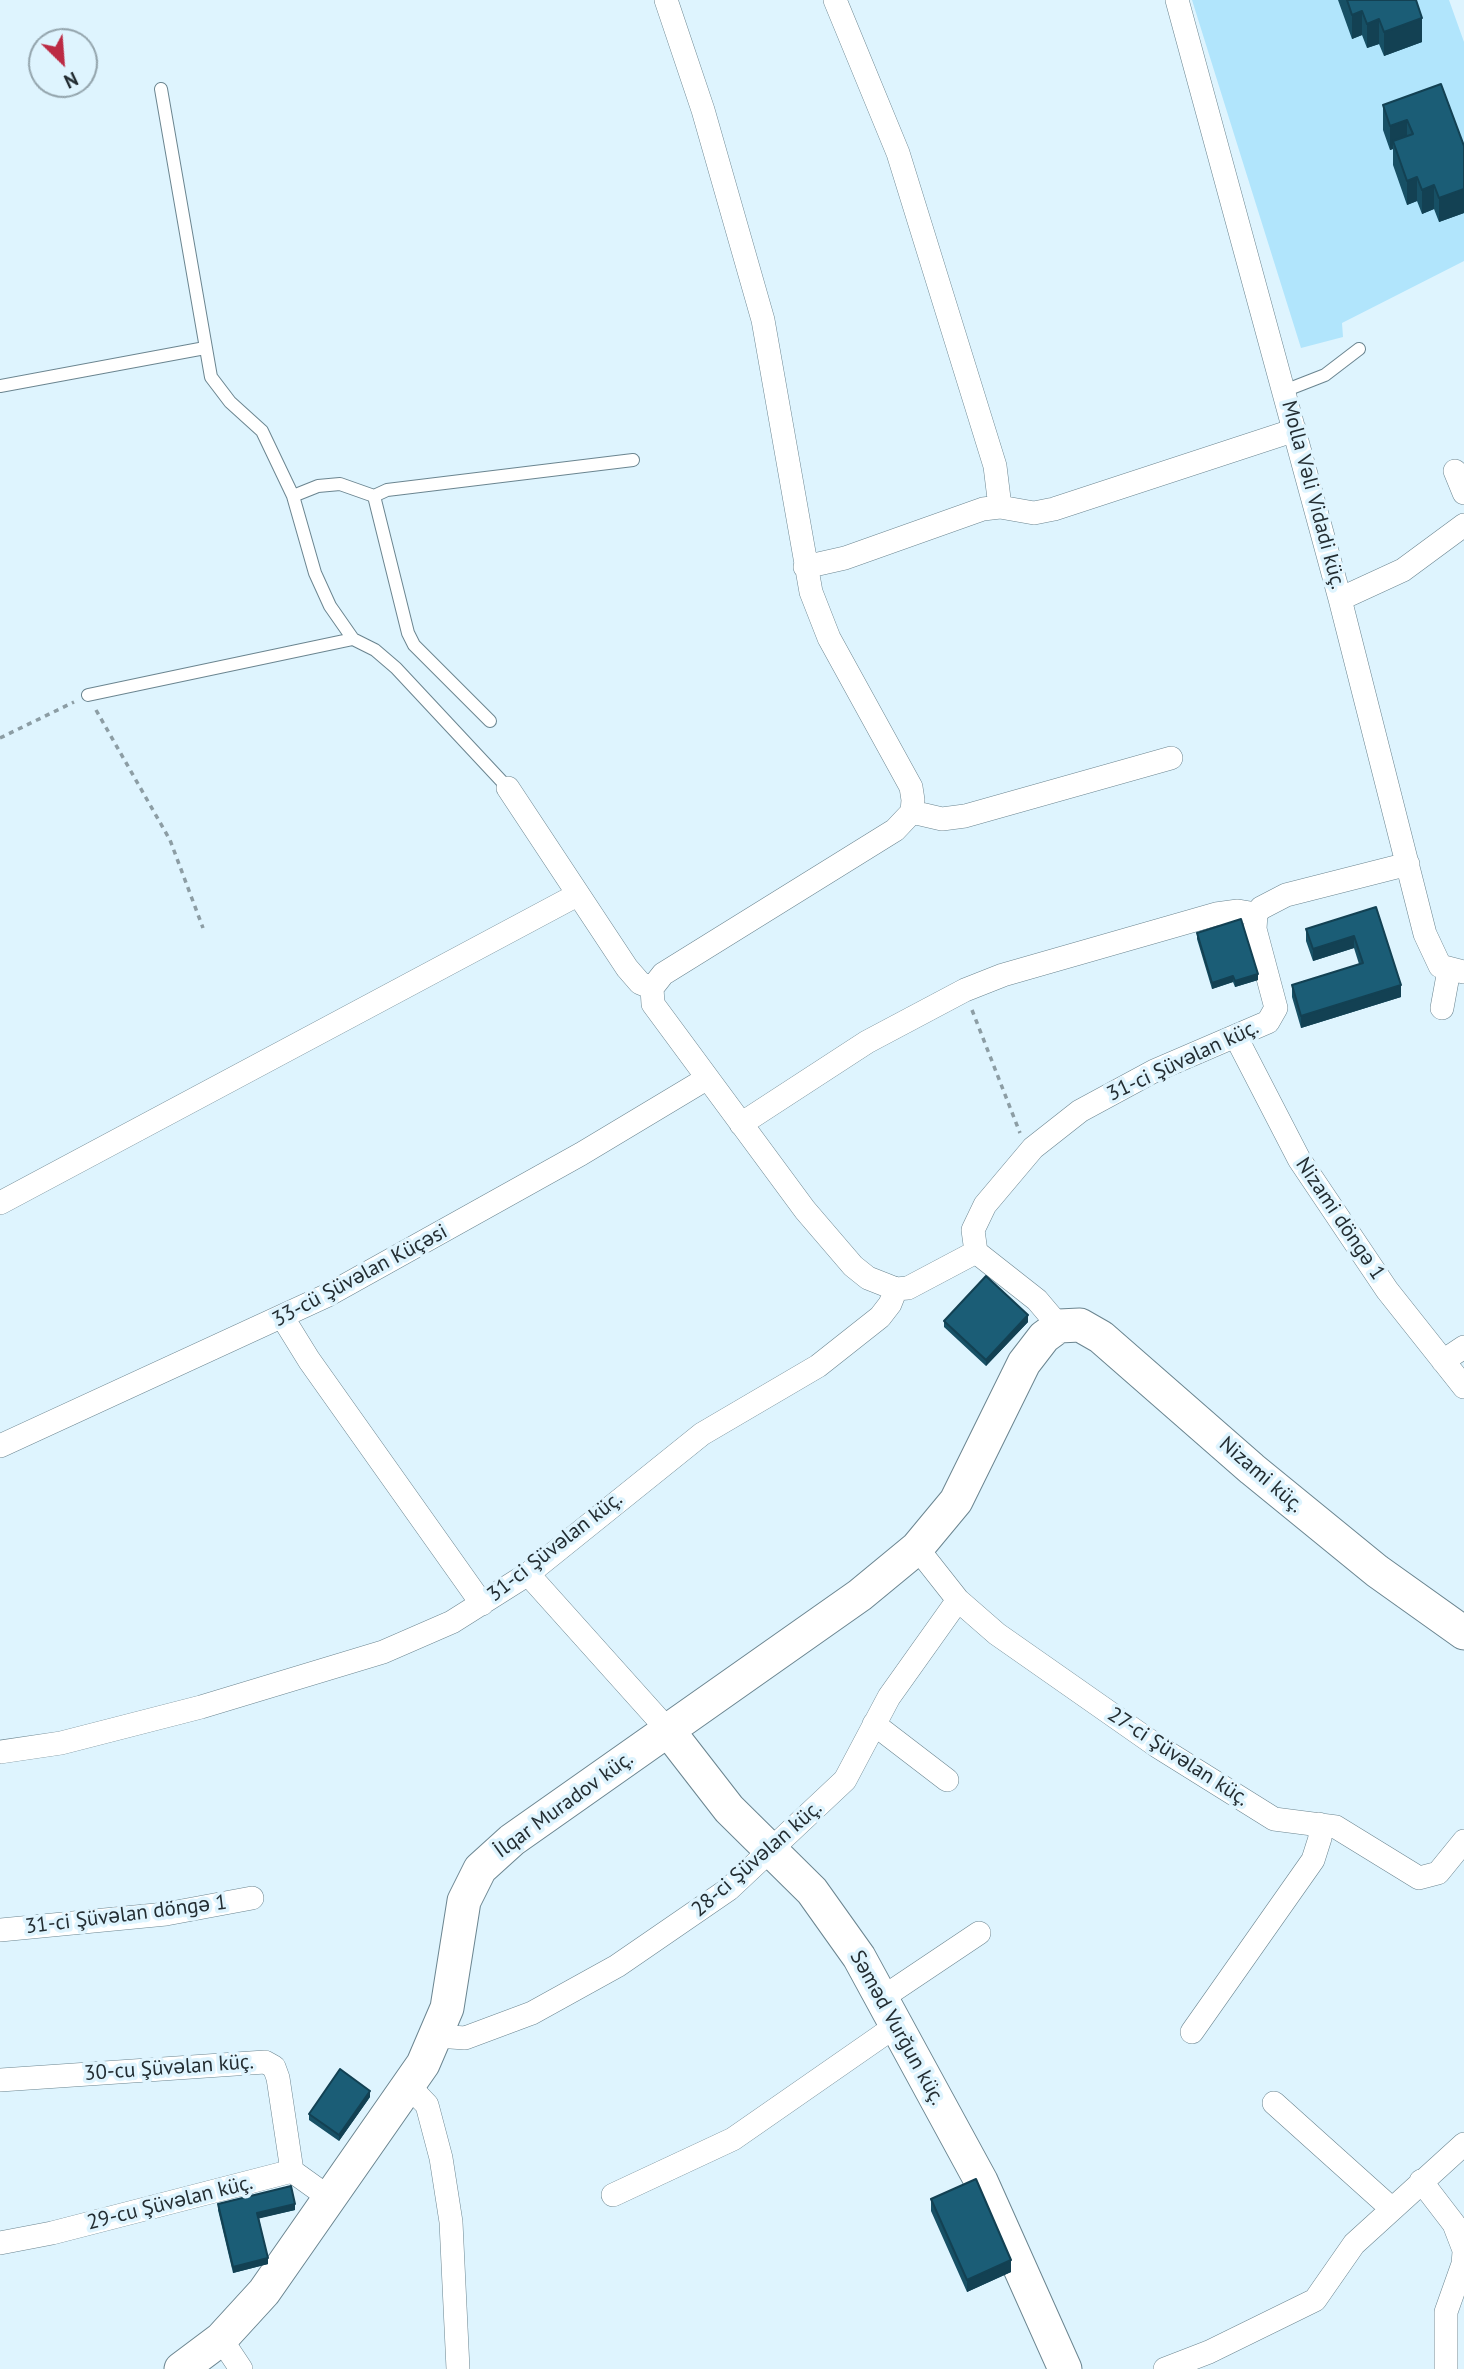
<!DOCTYPE html>
<html>
<head>
<meta charset="utf-8">
<style>
  body { margin:0 }
  #map { position:relative; width:1464px; height:2369px; overflow:hidden; background:#def4fe; font-family:"PT Sans",sans-serif }
  canvas { display:block }
  .north { position:absolute; left:28px; top:28px; width:70px; height:70px; box-sizing:border-box; background:#def4fe; border:2px solid #93a4ac; border-radius:50%; rotate:155deg; font-size:19px; font-weight:700; line-height:28px; text-align:center; color:#232d32 }
  .north::after { content:''; display:block; margin:auto; width:24px; height:32px; background:#bc2b44; clip-path:polygon(50% 0,100% 100%,50% 72%,0 100%) }
</style>
</head>
<body>
<div id="map">
<canvas width="1464" height="2369"></canvas>
<div class="north">N</div>
</div>
<script>
const g = document.querySelector('canvas').getContext('2d');
g.lineJoin = 'round';
function fill(path, color) { g.fillStyle = color; g.fill(path, 'evenodd'); }
const shape = rows => new Path2D(rows.map(r => 'M' + r).join(''));
function stroke(path, color, width, dash) { g.strokeStyle = color; g.lineWidth = width; g.lineCap = dash ? 'butt' : 'round'; g.setLineDash(dash || []); g.stroke(path); }
function drawText(font, color, halo, rows, align = 'center') {
  g.font = font + ' "PT Sans",sans-serif'; g.lineWidth = 7; g.setLineDash([]); g.textBaseline = 'middle'; g.strokeStyle = halo; g.fillStyle = color; for (const [text, x, y, turn = 0] of rows) {
    g.save(); g.translate(x, y); g.rotate((+turn || 0) * Math.PI / 180); g.textAlign = isNaN(turn) ? turn : align; if (halo) g.strokeText(text, 0, 0); g.fillText(text, 0, 0); g.restore();
  }
}
fill(shape([
  [1192,0,1449,0,1464,42,1464,261,1342,323,1343,337,1301,348]
]), '#b1e5fc');
const lane = shape([
  [161,89,211,377,230,402,262,431,293,496,315,573,330,606,353,639],
  [0,386,205,348],
  [1284,391,1325,375,1359,349],
  [293,496,318,486,340,484,374,496],
  [88,695,353,639,375,650,396,668,508,788],
  [490,721,414,645,408,633,374,496,387,490,633,460]
]);
const street = shape([
  [666,0,703,110,763,320,811,592,829,638,911,787,913,800,912,812,895,830,663,974,652,988,653,1004,805,1210,853,1266,868,1278,896,1289,908,1288,976,1252],
  [835,0,898,153,995,466,1000,507],
  [1177,0,1340,599,1425,934,1440,966,1464,972],
  [1455,471,1464,493],
  [805,567,845,558,983,509,1000,507,1034,513,1054,509,1295,430],
  [1340,599,1403,570,1464,525],
  [508,788,627,968,640,983,652,988],
  [912,812,942,819,965,816,1171,758],
  [1442,1008,1449,970],
  [1236,1037,1299,1159,1387,1290,1464,1387],
  [741,1124,867,1042,965,990,1003,975,1216,914,1238,911,1256,914],
  [0,1203,577,895],
  [283,1318,309,1360,482,1604],
  [1059,1326,1037,1300,976,1252,973,1230,985,1205,1033,1148,1080,1111,1154,1071,1268,1022,1276,1008,1255,929,1256,914,1261,908,1286,895,1408,864],
  [1443,1361,1464,1347],
  [0,1446,328,1295,581,1154,706,1079],
  [917,1548,958,1600,997,1634,1157,1746,1274,1819,1336,1827,1419,1878,1438,1873,1464,1841],
  [528,1574,667,1729],
  [874,1724,947,1780],
  [0,1752,61,1743,201,1707,383,1652,452,1622,528,1574,702,1434,818,1366,880,1317,890,1304,896,1289],
  [0,1930,166,1914,252,1898],
  [882,1998,979,1933],
  [1192,2032,1313,1860,1320,1838,1319,1824],
  [437,2036,465,2038,532,2013,617,1966,729,1889,845,1780,889,1697,958,1600],
  [0,2080,265,2062,274,2067,278,2078,292,2171],
  [409,2086,427,2105,441,2158,451,2222,458,2369],
  [1274,2103,1392,2209],
  [1421,2181,1454,2224,1464,2250],
  [613,2195,733,2139,897,2025],
  [0,2243,52,2233,292,2171,331,2199],
  [221,2339,241,2369],
  [1165,2369,1209,2352,1315,2300,1354,2244,1464,2144],
  [1446,2369,1446,2312,1463,2264,1464,2252]
]);
const secondary = shape([
  [667,1729,729,1809,812,1891,859,1957,981,2181,1065,2369],
  [181,2369,221,2339,264,2292,423,2064,447,2008,464,1901,480,1869,512,1840,860,1595,917,1548,956,1501,1024,1363,1044,1337,1059,1326,1080,1325,1101,1337,1252,1469,1377,1571,1464,1633]
]);
stroke(lane, '#6b8590', 14);
stroke(street, '#6b8590', 24);
stroke(secondary, '#6b8590', 35);
stroke(shape([
  [96,710,170,840,203,928],
  [0,738,74,702],
  [972,1010,1020,1133]
]), '#8c9da4', 3.5, [5, 5]);
stroke(lane, '#fff', 12);
stroke(street, '#fff', 23);
stroke(secondary, '#fff', 33);
fill(shape([
  [1338,0,1416,0,1422,42,1384,56,1379,44,1367,48,1362,35,1352,39],
  [1383,105,1464,146,1464,213,1439,222,1434,209,1422,214,1417,201,1407,205,1393,165,1393,149,1390,150,1383,130],
  [1376,907,1401,997,1301,1028,1292,997,1292,985,1359,964,1354,948,1313,961,1306,941,1306,929],
  [1197,933,1258,980,1235,987,1233,982,1212,989,1197,939],
  [944,1321,1028,1322,986,1366,944,1327],
  [370,2097,339,2141,309,2120,309,2114],
  [931,2199,1011,2272,967,2292,931,2211],
  [218,2204,295,2210,259,2218,268,2264,233,2273,218,2210]
]), '#175065');
fill(shape([
  [1362,11,1362,35,1352,39,1352,15],
  [1422,18,1422,42,1384,56,1384,32],
  [1379,19,1379,44,1367,48,1367,24],
  [1407,120,1407,144,1393,141,1393,149,1390,150,1390,126],
  [1417,177,1417,201,1407,205,1407,181],
  [1434,185,1434,209,1422,214,1422,190],
  [1464,189,1464,213,1439,222,1439,198],
  [1354,936,1354,948,1313,961,1313,949],
  [1258,974,1258,980,1235,987,1235,981],
  [1233,976,1233,982,1212,989,1212,983],
  [1401,985,1401,997,1301,1028,1301,1016],
  [1028,1315,1028,1322,986,1366,986,1360],
  [370,2091,370,2097,339,2141,339,2135],
  [295,2204,295,2210,257,2219,257,2213],
  [268,2258,268,2264,233,2273,233,2267],
  [1011,2260,1011,2272,967,2292,967,2280]
]), '#134153');
const building = shape([
  [1347,0,1416,0,1422,18,1384,32,1379,19,1367,24,1362,11,1352,15,1347,0],
  [1441,84,1464,146,1464,189,1439,198,1434,185,1422,190,1417,177,1407,181,1393,141,1413,134,1407,120,1390,126,1383,105,1441,84],
  [1376,907,1401,985,1301,1016,1292,985,1363,963,1354,936,1313,949,1306,929,1376,907],
  [1241,919,1258,974,1235,981,1233,976,1212,983,1197,933,1241,919],
  [986,1276,1028,1315,986,1360,944,1321,986,1276],
  [340,2069,370,2091,339,2135,309,2114,340,2069],
  [976,2179,1011,2260,967,2280,931,2199,976,2179],
  [291,2186,295,2204,257,2213,268,2258,233,2267,218,2204,291,2186]
]);
fill(building, '#1b5d76');
stroke(building, '#134153', 2);
drawText('21px', '#232d32', '#def4fe', [
  ["Molla Vəli Vidadi küç.",1313,495,75],
  ["31-ci Şüvəlan küç.",1183,1061,-25],
  ["Nizami döngə 1",1340,1219,56],
  ["33-cü Şüvəlan Küçəsi",360,1276,-28],
  ["Nizami küç.",1261,1475,41],
  ["31-ci Şüvəlan küç.",555,1547,-38],
  ["27-ci Şüvəlan küç.",1178,1757,33],
  ["İlqar Muradov küç.",564,1805,-36],
  ["28-ci Şüvəlan küç.",757,1859,-41],
  ["31-ci Şüvəlan döngə 1",126,1915,-7],
  ["Səməd Vurğun küç.",897,2028,61],
  ["30-cu Şüvəlan küç.",169,2068,-4],
  ["29-cu Şüvəlan küç.",170,2203,-14]
]);
</script>
</body>
</html>
